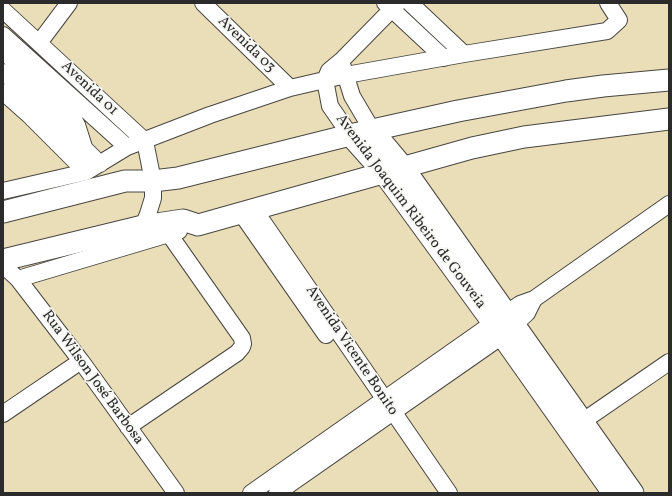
<!DOCTYPE html>
<html>
<head>
<meta charset="utf-8">
<style>
  body { margin:0 }
  #map { position:relative; width:672px; height:496px; overflow:hidden; background:#eadeb9; font-family:Vollkorn,serif }
  canvas { display:block }
  .frame { position:absolute; inset:0; border:4px solid #2b2b2b; pointer-events:none }
</style>
</head>
<body>
<div id="map">
<canvas width="672" height="496"></canvas>
<div class="frame"></div>
</div>
<script>
const g = document.querySelector('canvas').getContext('2d');
g.lineJoin = 'round';
const shape = rows => new Path2D(rows.map(r => 'M' + r).join(''));
function stroke(path, color, width, dash) { g.strokeStyle = color; g.lineWidth = width; g.lineCap = dash ? 'butt' : 'round'; g.setLineDash(dash || []); g.stroke(path); }
function drawText(font, color, halo, rows, align = 'center') {
  g.font = font + ' Vollkorn,serif'; g.lineWidth = 3.5; g.setLineDash([]); g.textBaseline = 'middle'; g.strokeStyle = halo; g.fillStyle = color; for (const [text, x, y, turn = 0] of rows) {
    g.save(); g.translate(x, y); g.rotate((+turn || 0) * Math.PI / 180); g.textAlign = isNaN(turn) ? turn : align; if (halo) g.strokeText(text, 0, 0); g.fillText(text, 0, 0); g.restore();
  }
}
const minor = shape([
  [203,3,290,88],
  [385,3,444,58],
  [410,3,464,54],
  [3,10,145,141,153,181,153,198,148,214,143,226],
  [3,35,127,147],
  [39,43,69,3],
  [3,51,71,114,77,125,84,147],
  [343,67,352,96,372,130],
  [3,72,40,104,100,164],
  [3,92,29,115,86,172],
  [350,135,330,106,325,80,329,71,341,61,398,3],
  [3,191,86,172,127,147,210,115,290,88,346,75,464,54,607,31,619,20,608,3],
  [254,209,449,493],
  [241,213,326,335],
  [3,265,18,279,81,361,176,493],
  [18,279,179,231],
  [3,414,81,361],
  [128,427,237,353,242,347,243,344,242,338,169,234],
  [573,428,669,362],
  [251,493,520,304,534,299,669,204],
  [277,493,502,336,527,313,534,299]
]);
const major = shape([
  [372,130,403,167,633,493],
  [350,135,383,172,493,323,613,493],
  [3,212,125,181,153,181,178,178,350,135,458,111,566,91,603,86,669,80],
  [3,260,143,226,183,220,198,225,472,148,524,137,669,119]
]);
stroke(minor, '#484640', 18);
stroke(major, '#484640', 23);
stroke(minor, '#fff', 16);
stroke(major, '#fff', 21);
drawText('15px', '#2b2b2b', '#f6f6f2', [
  ["Avenida 03",246,45,44],
  ["Avenida 01",89,89,43],
  ["Avenida Joaquim Ribeiro de Gouveia",410,212,53],
  ["Avenida Vicente Bonito",351,351,56],
  ["Rua Wilson José Barbosa",92,378,54]
]);
</script>
</body>
</html>
